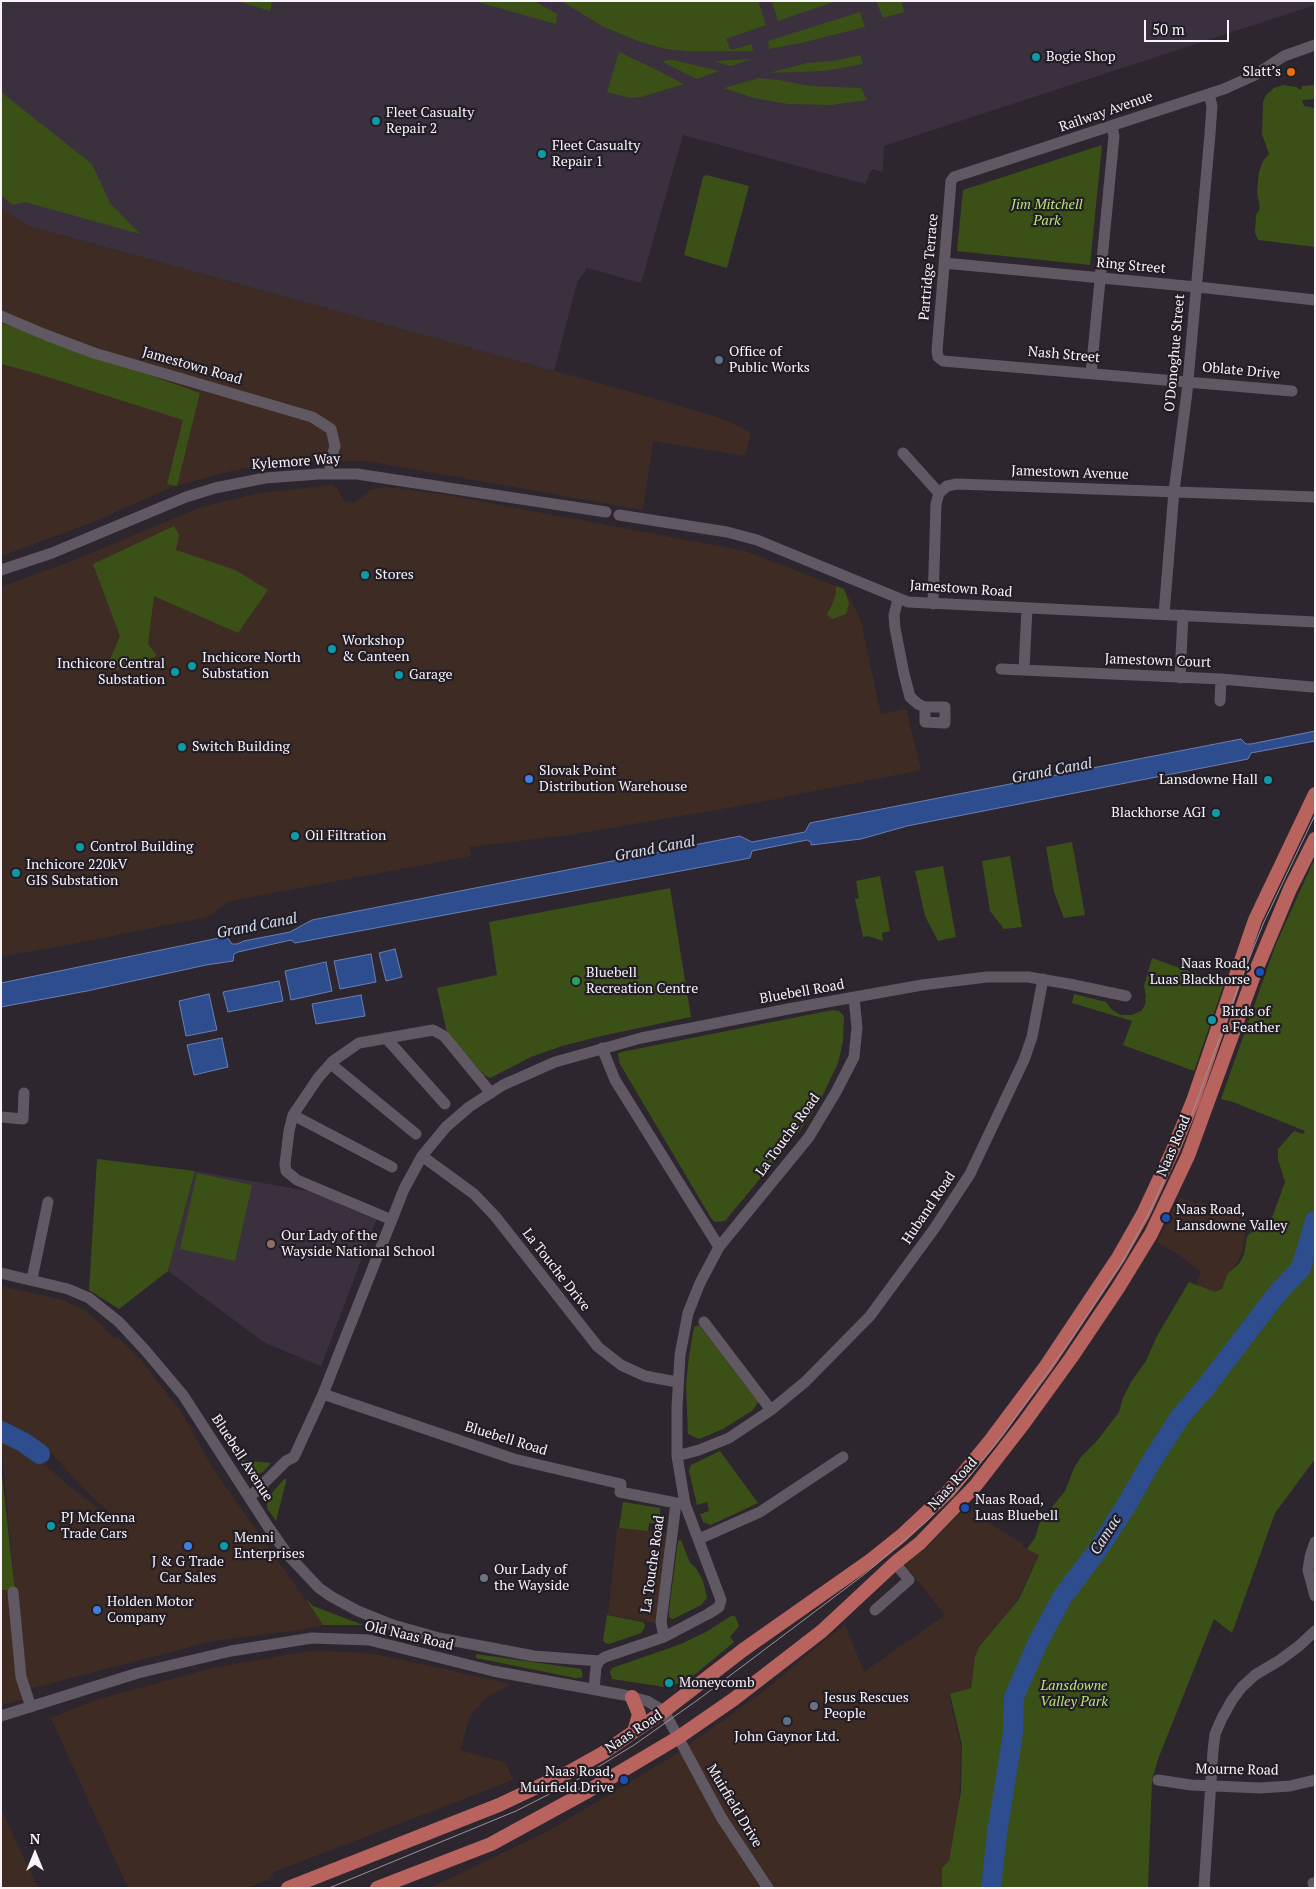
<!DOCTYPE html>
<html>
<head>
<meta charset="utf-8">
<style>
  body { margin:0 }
  #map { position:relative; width:1316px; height:1889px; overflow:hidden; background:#2d262f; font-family:"PT Serif",serif }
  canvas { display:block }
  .frame { position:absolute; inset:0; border:2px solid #f8f3f9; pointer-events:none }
  .north { position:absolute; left:10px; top:1829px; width:50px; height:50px; -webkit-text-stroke:4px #231d25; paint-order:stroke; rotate:0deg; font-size:14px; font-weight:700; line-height:20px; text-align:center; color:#f8f3f9 }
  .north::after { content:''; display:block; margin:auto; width:18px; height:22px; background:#f8f3f9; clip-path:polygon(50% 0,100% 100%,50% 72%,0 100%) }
  .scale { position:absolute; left:1144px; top:20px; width:85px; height:22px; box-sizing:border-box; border:2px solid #f8f3f9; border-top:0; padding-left:6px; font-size:15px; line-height:18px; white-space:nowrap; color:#f8f3f9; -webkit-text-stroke:4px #231d25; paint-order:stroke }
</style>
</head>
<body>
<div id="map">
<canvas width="1316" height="1889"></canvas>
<div class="frame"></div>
<div class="north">N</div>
<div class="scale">50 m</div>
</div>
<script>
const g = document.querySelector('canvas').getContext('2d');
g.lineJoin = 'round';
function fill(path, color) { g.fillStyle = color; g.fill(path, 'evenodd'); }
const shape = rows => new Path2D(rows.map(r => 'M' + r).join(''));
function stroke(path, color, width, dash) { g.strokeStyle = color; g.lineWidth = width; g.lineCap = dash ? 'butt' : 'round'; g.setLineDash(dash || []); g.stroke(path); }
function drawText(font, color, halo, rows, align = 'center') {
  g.font = font + ' "PT Serif",serif'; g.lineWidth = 4.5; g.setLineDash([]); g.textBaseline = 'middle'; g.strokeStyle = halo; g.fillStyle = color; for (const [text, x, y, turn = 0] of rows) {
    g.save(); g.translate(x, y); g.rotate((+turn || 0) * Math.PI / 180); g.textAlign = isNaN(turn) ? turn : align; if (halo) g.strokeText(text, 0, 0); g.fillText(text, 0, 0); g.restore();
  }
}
fill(shape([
  [1,207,29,226,660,400,729,421,751,433,745,456,653,441,643,510,367,461,298,461,262,465,222,473,170,488,91,523,1,556],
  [332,485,337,488,344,501,354,503,370,490,385,487,442,494,745,551,844,589,860,618,881,714,906,709,921,770,745,805,569,835,469,847,471,856,230,901,207,917,68,945,4,956,1,953,1,587,77,559,201,507,260,493],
  [1180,1197,1197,1204,1199,1201,1246,1220,1243,1251,1219,1296,1195,1288,1201,1271,1179,1255,1157,1242],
  [1,1286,63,1300,84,1310,101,1324,114,1338,119,1338,141,1360,182,1413,212,1467,323,1625,299,1630,213,1641,29,1689,25,1699,1,1705,1,1590,15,1590,1,1440,21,1449,50,1469,64,1482,132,1534,82,1487,47,1448,12,1433,1,1423],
  [968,1506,991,1524,1023,1544,1022,1546,1039,1555,1018,1599,979,1647,970,1688,949,1695,961,1746,959,1805,948,1888,430,1888,550,1830,670,1758,760,1694,845,1624,864,1672,945,1615,905,1565,932,1542],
  [617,1528,663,1532,672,1539,658,1623,608,1615],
  [316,1650,376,1654,511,1684,487,1697,470,1716,460,1750,506,1763,513,1780,274,1872,270,1879,246,1888,128,1888,51,1718,96,1700,212,1668],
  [1,1809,38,1888,1,1888]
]), '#3e2c24');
fill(shape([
  [1,1,1315,1,1315,5,884,146,883,172,872,169,865,184,683,135,641,283,587,268,577,283,554,371,29,226,8,212,1,207],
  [195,1171,320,1193,377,1218,321,1366,265,1343,168,1271]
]), '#3a303e');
fill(shape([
  [237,1,272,1,270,11],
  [474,1,534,1,557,14,556,24],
  [561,1,758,1,766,25,726,39,731,50,752,44,753,51,688,51,666,49,638,41,604,27],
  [773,1,836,1,778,21,772,2],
  [876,1,902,1,904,12,883,18],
  [860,12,865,27,801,43,769,49,768,41],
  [619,52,651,67,684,84,641,97,631,98,607,92],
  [860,55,863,64,824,71,769,73,807,63,833,61],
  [752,59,731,66,716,62,716,61],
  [667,60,673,60,719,71,697,79,663,62],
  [759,78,779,80,810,86,861,88,867,100,831,105,788,104,754,98,724,88],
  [1283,85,1296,87,1301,90,1302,86,1315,85,1315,99,1302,100,1304,106,1315,108,1315,247,1258,240,1255,233,1256,215,1260,208,1257,192,1259,172,1263,161,1269,154,1262,134,1263,102,1266,95,1274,88],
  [1,92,92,164,110,203,140,234,25,202,13,205,1,196],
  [1102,145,1090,265,957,251,963,190],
  [706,175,749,186,727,268,684,255,703,177],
  [1,323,200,393,177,486,167,484,183,420,32,372,1,364],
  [174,526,179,535,176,550,235,570,268,590,238,633,154,596,148,644,157,656,117,670,108,664,120,636,93,564],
  [836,586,844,589,849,603,846,614,832,619,827,614,832,605,836,593],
  [1072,842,1085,915,1064,918,1054,892,1046,847],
  [1010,856,1022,927,1004,929,990,911,982,861],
  [1315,858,1315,1459,1275,1513,1232,1633,1214,1619,1158,1759,1152,1780,1148,1888,942,1888,942,1868,949,1861,961,1792,962,1745,950,1694,971,1688,975,1657,979,1647,1019,1599,1039,1555,1027,1549,1035,1538,1040,1522,1065,1491,1074,1468,1081,1457,1097,1441,1119,1412,1123,1398,1131,1382,1146,1361,1157,1336,1189,1282,1215,1292,1222,1289,1228,1273,1239,1264,1244,1255,1247,1237,1250,1233,1269,1226,1285,1182,1278,1159,1278,1149,1294,1131,1303,1134,1305,1131,1233,1102,1221,1099,1276,944],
  [943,866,956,937,938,941,925,916,915,871],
  [880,876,890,931,882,933,883,941,868,936,863,937,855,899,859,898,856,881],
  [670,888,691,1017,601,1036,562,1046,531,1057,490,1078,484,1075,447,1033,437,988,497,975,489,922],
  [1152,958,1224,984,1194,1071,1123,1045,1132,1021,1072,1003,1074,994,1106,1002,1112,1010,1121,1015,1132,1015,1141,1011,1145,1005,1146,996,1144,986],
  [833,1010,839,1011,844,1016,843,1041,838,1063,819,1103,801,1129,725,1221,715,1222,711,1218,620,1064,618,1054,621,1052],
  [97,1159,195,1171,168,1271,119,1309,89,1290],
  [197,1173,252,1185,235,1261,180,1249],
  [699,1325,758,1402,753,1410,723,1429,699,1439,688,1434,686,1385,689,1356,694,1327],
  [720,1451,758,1503,711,1525,703,1522,700,1514,709,1511,707,1502,697,1505,689,1471,691,1465],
  [239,1460,240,1460,271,1463,263,1472,254,1476,248,1473],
  [1,1466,12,1565,15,1590,1,1590],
  [284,1479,286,1479,286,1482,276,1521,267,1508,267,1499],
  [623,1502,660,1508,660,1524,649,1523,648,1531,619,1528],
  [681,1540,690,1563,696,1568,703,1581,707,1598,701,1605,673,1619,669,1617,669,1610,678,1541],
  [305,1598,313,1606,363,1625,323,1625],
  [607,1615,643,1622,645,1625,644,1629,641,1633,609,1644,605,1643,603,1640],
  [731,1616,735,1616,739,1626,730,1637,734,1642,687,1681,665,1687,612,1679,610,1672,612,1668,681,1644,706,1632],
  [476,1654,581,1669,583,1675,581,1678,575,1678,526,1668,476,1658]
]), '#3b5017');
const water = shape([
  [1315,731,1315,741,1251,753,1248,759,907,826,861,839,811,845,811,842,807,840,752,851,750,858,295,943,291,940,238,952,234,954,233,961,206,965,87,991,1,1007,1,983,224,937,227,937,232,944,237,944,244,941,290,932,312,920,740,836,752,842,805,832,810,823,1241,739,1246,744,1251,744,1315,731],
  [395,949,402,977,386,981,379,953,395,949],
  [371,954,376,982,340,989,334,961,371,954],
  [326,962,332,991,291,1000,285,971,326,962],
  [279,981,283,1001,228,1012,223,992,279,981],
  [209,994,217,1030,186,1036,179,1001,209,994],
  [361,995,365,1016,316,1024,312,1004,361,995],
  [222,1038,228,1067,194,1075,187,1045,222,1038]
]);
fill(water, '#2e4d8f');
stroke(water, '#6b7faf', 1);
stroke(shape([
  [1,1431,23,1442,40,1454],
  [991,1888,997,1833,1013,1733,1014,1697,1039,1640,1063,1596,1097,1551,1126,1506,1151,1462,1180,1417,1205,1388,1276,1295,1301,1268,1315,1221]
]), '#2e4d8f', 20);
stroke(shape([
  [944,263,1207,288,1315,300],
  [1,316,46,335,94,353,312,417,331,429,335,446,330,463,330,473],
  [1091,373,1114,136,1112,126],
  [1292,391,943,361,938,357,937,351,951,181,954,177,1224,89,1255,75,1284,56,1315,45],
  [903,453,939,493],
  [619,515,727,532,757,540,908,602,1315,622],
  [1,570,52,553,186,497,215,488,265,478,319,474,357,474,606,512],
  [898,599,894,615,895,628,904,674,910,697,918,704,925,707],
  [933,604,936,504,939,493,947,486,957,484,1315,497],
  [1164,614,1174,491,1187,392,1210,134,1212,106,1209,94],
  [1001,669,1221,679,1312,687],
  [1024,669,1027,608],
  [1180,678,1183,615],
  [1220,701,1221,679],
  [925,707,945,707,945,723,925,722,925,707],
  [386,1038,445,1104],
  [331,1064,416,1134],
  [293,1115,392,1167],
  [1,1117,23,1119,24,1093],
  [422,1156,474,1194,495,1216,598,1347,621,1365,645,1376,677,1382],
  [392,1220,297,1180,286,1171,285,1164,289,1131,293,1115,318,1078,333,1061,359,1043,433,1030,444,1036,491,1093],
  [719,1247,809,1137,836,1092,854,1057,857,1028,854,998],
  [1,1273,68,1289,89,1298,119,1322,145,1350,183,1395,267,1525,288,1555,319,1588,332,1597,358,1611,393,1625,439,1638,534,1656,599,1661],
  [32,1279,48,1202],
  [704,1322,771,1410],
  [677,1456,699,1450,729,1438,771,1410,805,1382,870,1316,934,1229,970,1174,1024,1060,1032,1037,1043,979],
  [250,1497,286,1461,294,1457,323,1394],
  [676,1503,620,1492,621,1484,514,1459,323,1394,404,1189,422,1156,446,1127,469,1107,503,1085,555,1062,641,1038,788,1009,922,985,987,977,1028,977,1069,984,1126,996],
  [699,1539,760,1512,843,1457],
  [1315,1542,1310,1557,1308,1570,1315,1596],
  [13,1592,21,1677,31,1707],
  [875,1610,909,1580,895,1563],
  [664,1637,661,1622,676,1503,683,1504],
  [594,1689,596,1667,599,1661,605,1657,664,1637,708,1614,719,1607,721,1600,685,1504,677,1456,677,1408,680,1355,688,1313,700,1283,719,1247,615,1080,602,1048],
  [1,1716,138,1673,231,1651,312,1638,369,1640,493,1671,624,1695,647,1701,664,1711,721,1817,768,1888],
  [1158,1780,1191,1785,1260,1788,1290,1786,1315,1780],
  [1313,1883,1315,1884],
  [1204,1888,1213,1751,1215,1734,1222,1718,1232,1700,1242,1687,1255,1675,1280,1660,1299,1646,1315,1631]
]), '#605862', 11);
stroke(shape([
  [632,1697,639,1714,634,1732],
  [288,1888,499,1805,569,1772,603,1753,664,1711,743,1650,871,1560,901,1536,948,1492,990,1441,1046,1366,1118,1258,1143,1214,1172,1152,1193,1101,1255,920,1315,794],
  [377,1888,491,1844,588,1791,679,1737,734,1699,822,1631,895,1563,920,1543,976,1485,1024,1423,1071,1358,1118,1288,1151,1234,1188,1156,1254,975,1290,889,1315,839]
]), '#b9635e', 14);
stroke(shape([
  [329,1888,516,1811,575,1781,634,1745,699,1699,866,1573,927,1521,969,1477,1003,1435,1072,1338,1124,1259,1150,1211,1184,1136,1240,982,1263,924,1315,815]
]), '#99939a', 1);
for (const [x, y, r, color] of [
  [1036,57,5,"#0f9aa8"],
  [1291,72,5,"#e8710a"],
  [376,121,5,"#0f9aa8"],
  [542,154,5,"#0f9aa8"],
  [719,360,5,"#5c6f8a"],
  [365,575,5,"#0f9aa8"],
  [332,649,5,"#0f9aa8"],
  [192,666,5,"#0f9aa8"],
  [175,672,5,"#0f9aa8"],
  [399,675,5,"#0f9aa8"],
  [182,747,5,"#0f9aa8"],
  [529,779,5,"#3f7fe0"],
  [1268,780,5,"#0f9aa8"],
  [1216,813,5,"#0f9aa8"],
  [295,836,5,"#0f9aa8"],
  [80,847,5,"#0f9aa8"],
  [16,873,5,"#0f9aa8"],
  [1260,972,5,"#1a4fb4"],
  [576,981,5,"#2e9e5b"],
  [1212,1020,5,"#0f9aa8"],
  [1166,1218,5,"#1a4fb4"],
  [271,1244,5,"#8d6e63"],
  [965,1508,5,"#1a4fb4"],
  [51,1526,5,"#0f9aa8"],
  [188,1546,5,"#3f7fe0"],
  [224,1546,5,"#0f9aa8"],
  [484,1578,5,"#6b7280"],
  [97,1610,5,"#3f7fe0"],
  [669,1683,5,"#0f9aa8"],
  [814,1706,5,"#6b7280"],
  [787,1721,5,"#5c6f8a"],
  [624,1780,5,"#1a4fb4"]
]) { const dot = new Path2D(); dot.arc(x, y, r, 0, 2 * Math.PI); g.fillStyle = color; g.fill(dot); stroke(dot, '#231d25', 2); }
drawText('14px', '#f8f3f9', '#231d25', [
  ["Bogie Shop",1046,57],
  ["Slatt’s",1281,72,"right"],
  ["Fleet Casualty",386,113],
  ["Repair 2",386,129],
  ["Fleet Casualty",552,146],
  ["Repair 1",552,162],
  ["Office of",729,352],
  ["Public Works",729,368],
  ["Stores",375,575],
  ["Workshop",342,641],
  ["& Canteen",342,657],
  ["Inchicore North",202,658],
  ["Substation",202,674],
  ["Inchicore Central",165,664,"right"],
  ["Substation",165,680,"right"],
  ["Garage",409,675],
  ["Switch Building",192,747],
  ["Slovak Point",539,771],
  ["Distribution Warehouse",539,787],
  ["Lansdowne Hall",1258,780,"right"],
  ["Blackhorse AGI",1206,813,"right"],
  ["Oil Filtration",305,836],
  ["Control Building",90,847],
  ["Inchicore 220kV",26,865],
  ["GIS Substation",26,881],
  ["Naas Road,",1250,964,"right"],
  ["Luas Blackhorse",1250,980,"right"],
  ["Bluebell",586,973],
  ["Recreation Centre",586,989],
  ["Birds of",1222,1012],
  ["a Feather",1222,1028],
  ["Naas Road,",1176,1210],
  ["Lansdowne Valley",1176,1226],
  ["Our Lady of the",281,1236],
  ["Wayside National School",281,1252],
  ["Naas Road,",975,1500],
  ["Luas Bluebell",975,1516],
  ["PJ McKenna",61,1518],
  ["Trade Cars",61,1534],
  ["Menni",234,1538],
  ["Enterprises",234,1554],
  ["J & G Trade",188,1562,"center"],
  ["Car Sales",188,1578,"center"],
  ["Our Lady of",494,1570],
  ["the Wayside",494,1586],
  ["Holden Motor",107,1602],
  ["Company",107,1618],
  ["Moneycomb",679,1683],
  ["Jesus Rescues",824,1698],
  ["People",824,1714],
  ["John Gaynor Ltd.",787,1737,"center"],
  ["Naas Road,",614,1772,"right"],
  ["Muirfield Drive",614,1788,"right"]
], 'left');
drawText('14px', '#f8f3f9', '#231d25', [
  ["Railway Avenue",1106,112,-19],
  ["Ring Street",1131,266,5],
  ["Partridge Terrace",929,267,-85],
  ["O'Donoghue Street",1175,353,-85],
  ["Nash Street",1064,355,5],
  ["Jamestown Road",192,366,16],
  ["Oblate Drive",1241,371,5],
  ["Kylemore Way",296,462,-4],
  ["Jamestown Avenue",1070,473,2],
  ["Jamestown Road",961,589,4],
  ["Jamestown Court",1158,661,2],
  ["Bluebell Road",802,992,-10],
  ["La Touche Road",788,1135,-54],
  ["Naas Road",1174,1146,-67],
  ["Huband Road",929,1208,-56],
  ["La Touche Drive",556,1270,52],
  ["Bluebell Road",506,1439,17],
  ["Bluebell Avenue",242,1458,57],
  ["Naas Road",953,1484,-48],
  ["La Touche Road",653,1564,-82],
  ["Old Naas Road",409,1636,13],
  ["Naas Road",634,1732,-34],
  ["Mourne Road",1237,1770,1],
  ["Muirfield Drive",734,1806,59]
]);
drawText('italic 14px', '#b8e477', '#231d25', [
  ["Jim Mitchell",1047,205],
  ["Park",1047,221],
  ["Lansdowne",1074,1686],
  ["Valley Park",1074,1702]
]);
drawText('italic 15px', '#d8e2f6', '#231d25', [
  ["Grand Canal",1052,771,-11],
  ["Grand Canal",655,849,-11],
  ["Grand Canal",257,926,-11],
  ["Camac",1106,1535,-57]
]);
</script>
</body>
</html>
